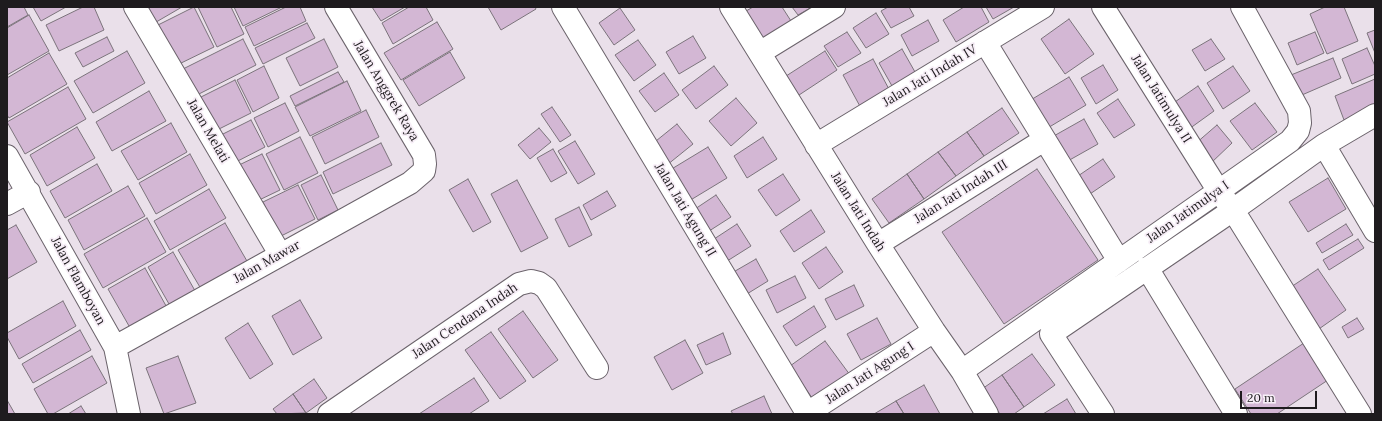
<!DOCTYPE html>
<html>
<head>
<meta charset="utf-8">
<style>
  body { margin:0 }
  #map { position:relative; width:1382px; height:421px; overflow:hidden; background:#eae0ea; font-family:Lora,serif }
  canvas { display:block }
  .frame { position:absolute; inset:0; border:8px solid #1e1b1e; pointer-events:none }
  .scale { position:absolute; left:1240px; top:391px; width:77px; height:18px; box-sizing:border-box; border:2px solid #1e1b1e; border-top:0; padding-left:5px; font-size:12px; line-height:14px; white-space:nowrap; color:#1e1b1e; -webkit-text-stroke:3px #f7eef7; paint-order:stroke }
</style>
</head>
<body>
<div id="map">
<canvas width="1382" height="421"></canvas>
<div class="frame"></div>
<div class="scale">20 m</div>
</div>
<script>
const g = document.querySelector('canvas').getContext('2d');
g.lineJoin = 'round';
function fill(path, color) { g.fillStyle = color; g.fill(path, 'evenodd'); }
const shape = rows => new Path2D(rows.map(r => 'M' + r).join(''));
function stroke(path, color, width, dash) { g.strokeStyle = color; g.lineWidth = width; g.lineCap = dash ? 'butt' : 'round'; g.setLineDash(dash || []); g.stroke(path); }
function drawText(font, color, halo, rows, align = 'center') {
  g.font = font + ' Lora,serif'; g.lineWidth = 3.5; g.setLineDash([]); g.textBaseline = 'middle'; g.strokeStyle = halo; g.fillStyle = color; for (const [text, x, y, turn = 0] of rows) {
    g.save(); g.translate(x, y); g.rotate((+turn || 0) * Math.PI / 180); g.textAlign = isNaN(turn) ? turn : align; if (halo) g.strokeText(text, 0, 0); g.fillText(text, 0, 0); g.restore();
  }
}
const building = shape([
  [7,7,24,7,28,15,7,27,7,7],
  [33,7,66,7,41,21,33,7],
  [83,7,94,7,104,30,59,51,46,25,83,7],
  [151,7,182,7,151,25,144,11,151,7],
  [194,7,214,47,175,66,156,26,194,7],
  [198,7,231,7,244,34,217,47,198,7],
  [234,7,282,7,243,26,234,7],
  [286,7,300,7,306,21,254,46,245,27,286,7],
  [372,7,405,7,381,21,372,7],
  [409,7,426,7,433,20,393,44,382,23,409,7],
  [488,7,535,7,536,9,501,30,488,7],
  [753,7,782,7,791,21,758,42,741,14,753,7],
  [792,7,812,7,798,15,792,7],
  [888,7,909,7,914,16,891,28,881,11,888,7],
  [964,7,981,7,989,22,956,42,943,20,964,7],
  [986,7,1014,7,993,19,986,7],
  [1325,7,1344,7,1358,41,1327,54,1310,14,1325,7],
  [620,8,635,30,614,45,599,23,620,8],
  [876,13,889,34,866,48,853,28,876,13],
  [29,15,49,51,7,75,7,28,29,15],
  [1069,19,1094,54,1065,74,1041,39,1069,19],
  [928,20,939,41,912,56,901,35,928,20],
  [437,22,453,49,401,80,384,53,437,22],
  [307,23,315,38,263,64,255,48,307,23],
  [1375,30,1375,53,1367,33,1375,30],
  [847,32,861,53,838,67,824,46,847,32],
  [1315,32,1324,53,1297,65,1288,43,1315,32],
  [693,36,706,58,679,74,666,52,693,36],
  [107,37,114,51,83,67,75,53,107,37],
  [243,39,256,65,193,97,181,70,243,39],
  [324,39,338,67,300,86,286,58,324,39],
  [1211,39,1225,59,1205,71,1192,50,1211,39],
  [638,40,656,65,634,81,615,55,638,40],
  [1367,48,1375,66,1375,74,1352,84,1342,59,1367,48],
  [902,49,919,79,896,93,879,63,902,49],
  [127,51,145,83,93,113,74,81,127,51],
  [825,51,837,70,796,97,783,78,825,51],
  [450,52,465,78,419,106,403,80,450,52],
  [49,53,67,84,9,118,7,115,7,78,49,53],
  [1333,58,1341,78,1295,98,1286,77,1333,58],
  [873,59,891,93,862,110,843,75,873,59],
  [1103,65,1118,90,1096,104,1081,78,1103,65],
  [264,66,279,98,253,112,237,80,264,66],
  [714,66,728,85,696,109,682,90,714,66],
  [1233,66,1250,91,1223,109,1207,83,1233,66],
  [338,72,344,82,295,106,290,96,338,72],
  [664,73,679,95,655,112,639,91,664,73],
  [1069,77,1086,105,1046,129,1029,101,1069,77],
  [1375,79,1375,107,1344,120,1335,96,1375,79],
  [235,80,251,113,213,132,197,99,235,80],
  [347,81,361,111,310,136,295,107,347,81],
  [1198,86,1214,111,1189,129,1172,104,1198,86],
  [68,87,86,119,25,154,7,122,68,87],
  [149,91,166,121,112,151,96,122,149,91],
  [736,98,757,123,731,146,709,121,736,98],
  [1118,99,1135,125,1114,138,1097,113,1118,99],
  [285,103,299,131,268,147,254,118,285,103],
  [1255,103,1277,132,1252,150,1230,121,1255,103],
  [552,107,571,135,560,142,541,114,552,107],
  [1002,108,1019,133,984,156,967,132,1002,108],
  [366,110,379,137,325,164,312,137,366,110],
  [1084,119,1098,144,1066,162,1052,137,1084,119],
  [251,120,265,147,232,164,219,136,251,120],
  [171,123,187,152,138,180,121,151,171,123],
  [677,124,693,144,667,165,651,145,677,124],
  [1217,125,1232,143,1211,163,1195,144,1217,125],
  [77,127,95,158,47,186,30,155,77,127],
  [539,128,551,142,530,159,518,145,539,128],
  [967,132,984,156,956,176,938,152,967,132],
  [300,137,318,173,284,190,266,154,300,137],
  [763,137,777,159,747,178,734,156,763,137],
  [575,141,595,174,578,184,558,151,575,141],
  [381,143,392,165,333,194,323,172,381,143],
  [708,147,727,178,684,204,665,173,708,147],
  [553,149,567,173,551,182,537,158,553,149],
  [938,152,956,176,924,199,907,174,938,152],
  [190,154,207,185,156,214,139,183,190,154],
  [262,154,280,190,255,202,237,166,262,154],
  [1103,159,1115,177,1087,196,1075,178,1103,159],
  [97,164,112,191,65,218,50,191,97,164],
  [1037,169,1098,260,1004,324,942,232,1037,169],
  [783,174,800,200,776,216,758,190,783,174],
  [907,174,924,199,889,223,872,199,907,174],
  [321,175,338,210,318,220,301,185,321,175],
  [1328,178,1346,209,1308,232,1289,202,1328,178],
  [468,179,491,222,473,232,449,190,468,179],
  [517,180,548,238,521,252,491,194,517,180],
  [298,185,315,219,279,237,263,202,298,185],
  [128,186,145,216,84,250,68,220,128,186],
  [209,189,226,218,170,250,154,221,209,189],
  [607,191,616,206,591,220,583,205,607,191],
  [716,195,731,217,706,233,692,211,716,195],
  [579,207,592,235,569,247,555,219,579,207],
  [811,210,825,232,794,252,780,231,811,210],
  [147,218,166,252,103,288,84,254,147,218],
  [225,223,251,268,204,294,178,250,225,223],
  [737,224,751,246,724,263,711,241,737,224],
  [1346,224,1353,235,1322,253,1316,243,1346,224],
  [16,225,37,262,7,279,7,230,16,225],
  [1358,239,1364,248,1329,270,1323,260,1358,239],
  [826,247,843,272,819,289,802,263,826,247],
  [173,252,198,296,173,311,148,267,173,252],
  [756,259,768,281,742,297,730,274,756,259],
  [145,268,170,313,133,333,108,289,145,268],
  [1318,269,1346,310,1316,331,1288,289,1318,269],
  [795,276,806,298,777,313,766,290,795,276],
  [854,285,864,306,836,320,825,299,854,285],
  [300,300,322,338,293,355,272,316,300,300],
  [63,301,76,326,19,359,7,337,7,333,63,301],
  [814,306,826,327,796,346,783,326,814,306],
  [523,311,558,360,533,378,498,329,523,311],
  [877,318,891,344,861,360,847,334,877,318],
  [1357,318,1364,329,1348,338,1342,327,1357,318],
  [248,323,273,364,250,379,225,338,248,323],
  [80,330,91,350,33,383,22,364,80,330],
  [491,332,526,381,500,399,465,350,491,332],
  [723,333,731,354,706,365,697,345,723,333],
  [1310,339,1334,376,1277,414,1251,414,1235,389,1310,339],
  [685,340,703,373,672,390,654,357,685,340],
  [825,341,853,379,817,405,790,366,825,341],
  [1032,354,1055,385,1024,407,1002,375,1032,354],
  [92,356,107,383,53,414,48,414,34,389,92,356],
  [178,356,196,403,164,414,146,368,178,356],
  [1002,375,1024,407,1014,414,1000,414,982,389,1002,375],
  [474,378,489,401,469,414,419,414,474,378],
  [314,379,327,398,306,413,293,394,314,379],
  [924,385,940,414,904,414,896,401,924,385],
  [293,394,306,413,277,414,273,409,293,394],
  [764,396,772,414,733,414,731,411,764,396],
  [1067,399,1076,414,1043,414,1067,399],
  [7,400,15,414,7,414,7,400],
  [896,401,904,414,874,414,896,401],
  [81,406,86,414,68,414,81,406]
]);
fill(building, '#d3b7d4');
stroke(building, '#7b737b', 1);
const minor = shape([
  [135,7,280,254],
  [563,7,807,413],
  [731,7,878,244,934,331,962,371,987,414],
  [1103,7,1218,190,1233,210,1360,414],
  [985,42,1119,261],
  [761,52,834,7],
  [816,145,1043,7],
  [1324,145,1375,231],
  [7,156,115,347,129,414],
  [7,204,29,192],
  [878,244,1044,140],
  [1147,268,1236,414],
  [115,347,410,183,424,171,425,164,424,155,336,7],
  [962,371,1290,141,1298,131,1300,123,1299,111,1242,7],
  [329,414,519,284,531,281,539,283,546,288,597,368],
  [806,414,934,331],
  [1103,414,1051,334,1233,210,1324,145,1375,115]
]);
stroke(minor, '#6b636b', 24);
stroke(minor, '#fff', 22);
drawText('13px', '#1e1b1e', '#f7eef7', [
  ["Jalan Jati Indah IV",930,76,-31],
  ["Jalan Anggrek Raya",386,91,59],
  ["Jalan Jatimulya II",1161,99,58],
  ["Jalan Melati",208,131,60],
  ["Jalan Jati Indah III",961,192,-32],
  ["Jalan Jati Agung II",685,210,59],
  ["Jalan Jati Indah",858,212,58],
  ["Jalan Jatimulya I",1188,212,-35],
  ["Jalan Mawar",267,262,-29],
  ["Jalan Flamboyan",78,281,61],
  ["Jalan Cendana Indah",465,321,-34],
  ["Jalan Jati Agung I",870,373,-33]
]);
</script>
</body>
</html>
